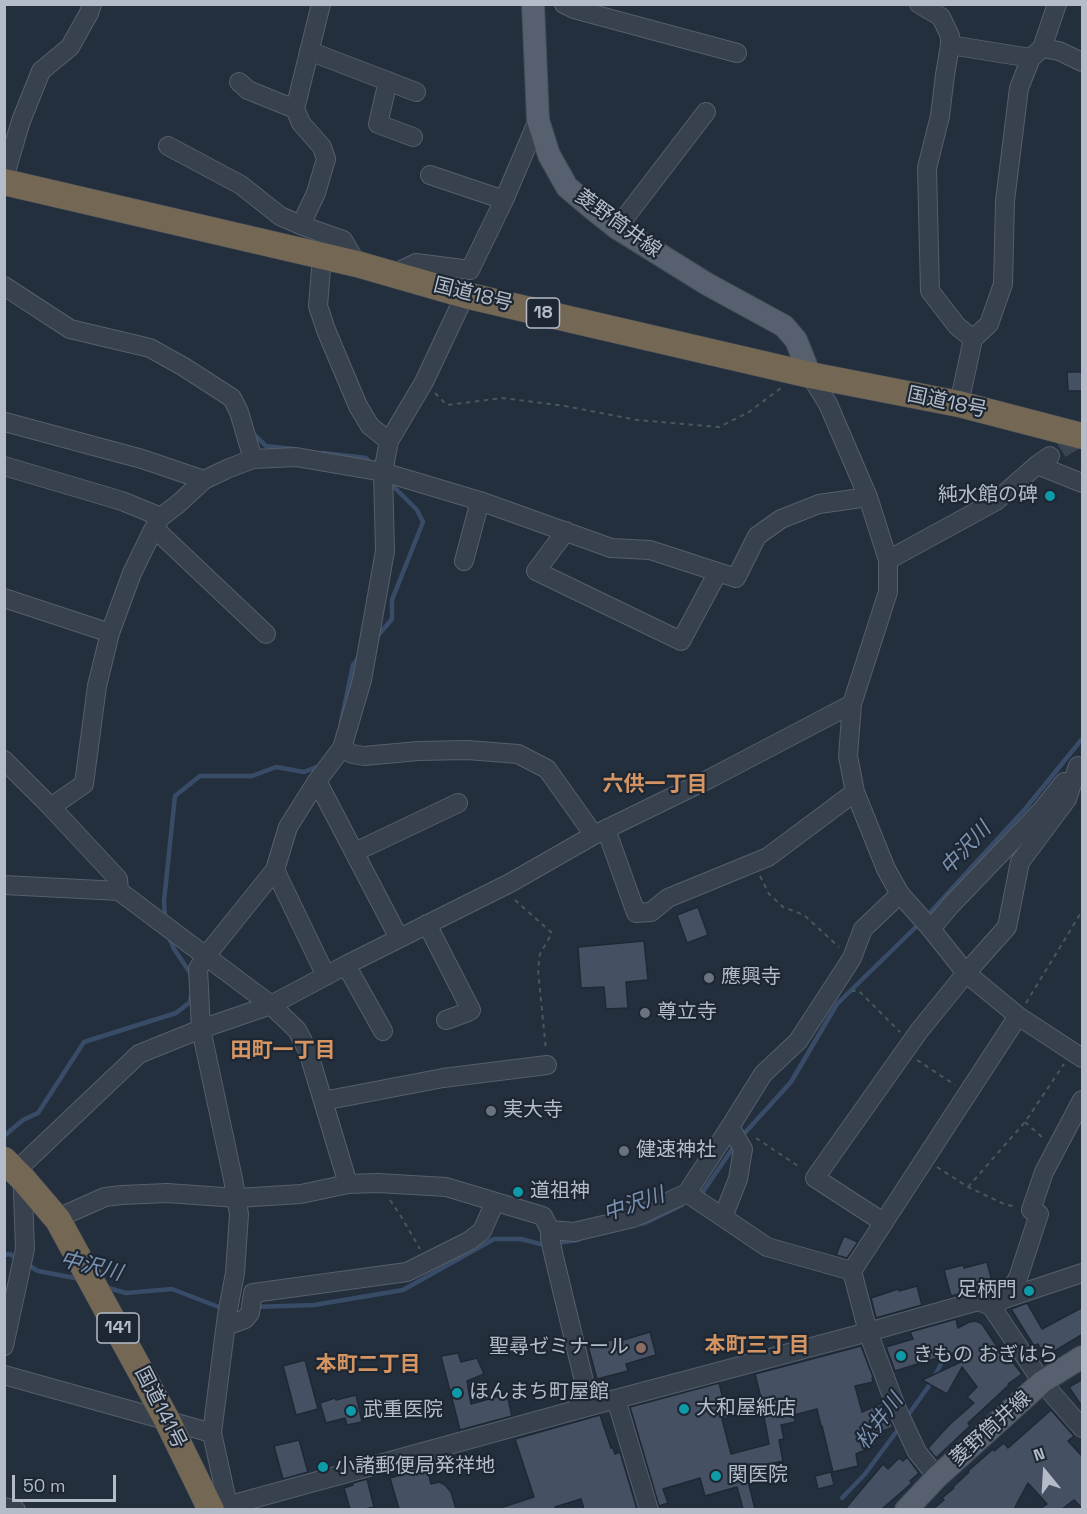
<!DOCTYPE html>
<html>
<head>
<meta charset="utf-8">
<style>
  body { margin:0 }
  #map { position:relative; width:1087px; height:1514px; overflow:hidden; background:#242f3e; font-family:"Space Grotesk",sans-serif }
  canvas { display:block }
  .frame { position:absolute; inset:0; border:6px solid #b4bcc9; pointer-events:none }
  .north { position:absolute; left:1015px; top:1442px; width:60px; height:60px; -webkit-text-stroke:4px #1d2633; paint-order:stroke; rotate:342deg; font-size:16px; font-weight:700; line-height:24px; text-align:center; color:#b4bcc9 }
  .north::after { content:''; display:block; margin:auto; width:21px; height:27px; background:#b4bcc9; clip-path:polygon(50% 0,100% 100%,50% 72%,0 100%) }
  .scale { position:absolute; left:12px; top:1475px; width:104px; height:27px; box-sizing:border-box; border:3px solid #b4bcc9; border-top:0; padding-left:8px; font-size:18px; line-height:21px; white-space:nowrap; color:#b4bcc9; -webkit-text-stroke:4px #1d2633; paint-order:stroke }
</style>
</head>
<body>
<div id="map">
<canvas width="1087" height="1514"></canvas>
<div class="frame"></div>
<div class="north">N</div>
<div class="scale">50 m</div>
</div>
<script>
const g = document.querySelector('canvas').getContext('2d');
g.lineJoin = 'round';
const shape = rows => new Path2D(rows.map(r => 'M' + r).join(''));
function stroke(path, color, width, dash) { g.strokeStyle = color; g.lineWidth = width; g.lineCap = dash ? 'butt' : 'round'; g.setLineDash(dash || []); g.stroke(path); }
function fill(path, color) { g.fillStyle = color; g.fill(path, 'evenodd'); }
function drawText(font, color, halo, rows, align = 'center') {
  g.font = font + ' "Space Grotesk","Noto Sans JP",sans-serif'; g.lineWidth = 4.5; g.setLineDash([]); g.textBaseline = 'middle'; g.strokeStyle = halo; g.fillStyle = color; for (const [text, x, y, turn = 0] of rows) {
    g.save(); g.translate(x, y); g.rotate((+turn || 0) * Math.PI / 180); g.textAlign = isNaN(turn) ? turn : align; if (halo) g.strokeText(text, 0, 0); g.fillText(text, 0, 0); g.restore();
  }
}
stroke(shape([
  [256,436,266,446,294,449],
  [323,453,366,458,372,464],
  [375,639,392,619,392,600,423,522,417,510,388,481],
  [341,722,353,665,360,656],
  [926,917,1026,808,1082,739],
  [165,918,164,901,175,796,200,776,252,776,276,767,304,772,319,766],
  [168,935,174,949,191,974],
  [4,1136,23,1120,38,1113,84,1042,176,1013,190,1002,191,996],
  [742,1136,791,1082,837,1004,920,923],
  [697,1196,702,1193,735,1145],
  [638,1224,645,1223,682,1205],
  [556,1243,578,1240],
  [4,1255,10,1254,18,1259],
  [25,1263,38,1271,80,1279],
  [105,1287,126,1293,172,1289,219,1307,224,1307],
  [254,1307,314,1305,403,1290,494,1239,521,1239,540,1244,548,1243],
  [906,1418,931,1383,941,1364],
  [842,1498,865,1474,900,1427]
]), '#394c67', 4.5);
const building = shape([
  [1067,372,1083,372,1083,391,1068,391,1067,372],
  [698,907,708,935,687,943,677,915,698,907],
  [644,941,648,980,626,982,628,1008,606,1009,604,987,581,988,578,947,644,941],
  [844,1236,858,1242,847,1258,836,1255,844,1236],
  [987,1262,994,1289,984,1291,975,1290,951,1296,944,1270,963,1265,964,1268,987,1262],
  [917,1286,922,1305,876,1318,871,1298,898,1289,899,1291,917,1286],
  [1027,1303,1042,1329,1083,1307,1083,1334,1053,1352,1042,1351,1038,1344,1034,1346,1011,1309,1027,1303],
  [956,1319,958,1328,969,1322,976,1321,982,1324,998,1348,1000,1346,1022,1374,1008,1384,1009,1385,968,1423,970,1426,936,1458,928,1448,949,1425,974,1403,967,1397,977,1387,962,1367,947,1394,922,1380,963,1361,960,1351,895,1371,886,1347,913,1339,910,1332,956,1319],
  [650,1332,656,1355,626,1364,628,1371,597,1379,588,1346,619,1338,620,1341,650,1332],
  [861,1346,873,1377,872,1378,873,1382,855,1386,862,1412,882,1403,893,1427,883,1431,885,1435,874,1440,876,1445,856,1454,858,1466,833,1472,822,1426,821,1426,817,1409,794,1415,795,1422,781,1425,784,1439,779,1440,783,1461,755,1467,759,1482,749,1485,755,1509,743,1509,737,1487,705,1496,700,1478,663,1489,668,1503,659,1506,630,1407,719,1383,728,1418,722,1419,731,1454,769,1444,762,1406,763,1406,755,1374,861,1346],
  [458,1353,461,1362,477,1358,484,1374,467,1381,471,1404,507,1394,512,1416,460,1430,441,1356,458,1353],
  [305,1360,318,1409,296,1415,283,1366,305,1360],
  [1083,1379,1083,1408,1069,1387,1083,1379],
  [356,1395,362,1422,347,1425,345,1418,326,1423,320,1403,335,1398,336,1400,356,1395],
  [1051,1410,1074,1436,1068,1441,1083,1457,1083,1509,1074,1500,1062,1509,1039,1509,1047,1504,1028,1483,1014,1509,933,1509,944,1500,942,1498,954,1488,953,1487,969,1472,968,1471,993,1449,994,1451,1004,1443,1008,1448,1051,1410],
  [600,1415,611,1448,613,1448,615,1454,620,1452,637,1509,584,1509,581,1499,555,1507,556,1509,503,1509,503,1507,534,1497,515,1439,600,1415],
  [299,1440,308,1472,283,1479,274,1446,299,1440],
  [907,1457,919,1473,910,1481,912,1483,882,1509,845,1509,883,1464,888,1469,899,1458,903,1461,907,1457],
  [426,1463,431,1484,439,1482,445,1485,451,1492,456,1509,399,1509,390,1478,403,1474,402,1470,426,1463],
  [831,1472,834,1485,818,1489,815,1476,831,1472],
  [367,1479,374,1507,365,1509,350,1509,344,1488,353,1485,353,1483,367,1479]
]);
fill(building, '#455162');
stroke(building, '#1f2835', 1.5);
stroke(shape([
  [1038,464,1082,436]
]), '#3a4453', 18, [18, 9]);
const minor = shape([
  [321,4,295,109,301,123,322,147,326,159,316,193,306,214,303,226,343,240,357,264],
  [564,4,574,9,737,53],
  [919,4,941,17,950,36,950,45,945,75,940,116,927,168,930,291,957,326,973,339],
  [950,45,1031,58],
  [1042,48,1057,4],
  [309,51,416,92],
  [388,81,378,124,413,137],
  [239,82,248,90,295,109],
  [168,146,241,185,280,216,303,226],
  [430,175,504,200],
  [4,178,21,121,41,71,70,47,89,13,92,4],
  [617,228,706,112],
  [322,256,318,306,326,330,358,406,370,426,389,441],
  [393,274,416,263,470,270,504,200,538,120],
  [4,286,70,329,150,348,184,367,232,398,239,412,253,459],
  [810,375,828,404,868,497,888,560,888,592,852,704,848,756,855,792,886,869,900,894,931,929,966,973,1018,1016,1082,1058],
  [959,404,973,339,989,324,1003,284,1005,201,1019,88,1031,58,1042,48,1059,51,1082,62],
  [5,422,142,459,204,480],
  [1037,465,1082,483],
  [4,466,122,501,161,517],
  [154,528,266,634],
  [566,531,536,571,681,641,718,572],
  [888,560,996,501,1037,465,1050,456],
  [464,561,480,501],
  [4,598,110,633],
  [342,748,352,754,364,756,418,751,467,750,518,754,547,769,594,835],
  [4,760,51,807,118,879,119,891],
  [317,781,399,938],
  [51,807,84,784,97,686,110,633,132,573,154,528,161,517,178,504,204,480,227,469,253,459,296,457,383,472,480,501,611,548,650,550,736,578,757,536,781,519,819,504,868,497],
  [606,829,636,913,651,912,668,898,768,857,855,792],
  [355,852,458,803],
  [275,870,326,976],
  [4,885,119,891,271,1005,297,1030,308,1051,348,1184],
  [427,924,471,1010,468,1012,446,1020],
  [931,929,950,906,1041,811,1064,782],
  [346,965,383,1031],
  [323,1101,443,1078,547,1065],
  [687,1193,767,1247,852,1271],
  [723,1217,738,1179,743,1149,730,1127,763,1074,798,1041,817,1012,852,958,863,929,900,894],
  [58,1220,69,1213,105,1197,122,1195,167,1193,237,1198,301,1194,348,1184,378,1183,446,1187,543,1216,550,1230,550,1238,554,1257,590,1406],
  [883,1222,815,1178,919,1031,966,973,1007,927,1020,862,1067,799,1078,766],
  [550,1230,574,1232,633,1218,687,1193,730,1127],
  [1004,1299,1082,1273],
  [991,1306,1004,1299,1018,1278,1039,1214,1031,1210,1044,1172,1082,1100],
  [226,1326,245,1319,250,1313,253,1293,407,1272,469,1241,482,1231,495,1202],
  [4,1346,25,1249,22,1165,139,1054,201,1029,271,1005,346,965,510,883,594,835,709,779,852,704],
  [4,1375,212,1433],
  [616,1399,649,1510],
  [937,1477,917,1452,896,1407,868,1332,852,1271,1018,1016],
  [228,1506,212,1433,227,1315,235,1273,239,1214,233,1179,201,1029,198,969,205,957,275,870,288,827,317,781,342,748,362,680,385,551,383,472,389,441,424,382,465,295],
  [4,1507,16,1510],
  [216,1509,616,1399,868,1332,978,1301,991,1306,1042,1382,1082,1428]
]);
const major = shape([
  [533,4,538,120,549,155,567,187,593,209,617,228,707,284,784,326,796,340,810,375],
  [906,1510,937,1477,1042,1382,1082,1357]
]);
const highway = shape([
  [4,182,357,264,465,295,810,375,959,404,1082,436],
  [4,1160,23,1179,58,1220,167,1420,211,1510]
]);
stroke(minor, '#565f6c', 20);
stroke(major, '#414a57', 24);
stroke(highway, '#434c59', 27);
stroke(shape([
  [435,393,447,405,503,398,565,406,637,420,719,427,749,412,781,388],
  [760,876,769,894,783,907,804,915,839,947],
  [515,900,552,933,540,954,538,970,546,1050],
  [851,991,859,991,900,1032],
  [1026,1003,1082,911],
  [917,1060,955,1085],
  [1025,1122,1043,1138],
  [756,1138,801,1168],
  [937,1167,968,1187,1004,1204,1017,1207],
  [968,1187,1025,1122,1064,1064],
  [390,1200,402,1218,420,1249]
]), '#44595c', 2, [4.5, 4.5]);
stroke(minor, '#38414e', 18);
stroke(major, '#56606e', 22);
stroke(highway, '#746855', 26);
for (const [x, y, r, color] of [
  [1050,496,6,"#0f9aa8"],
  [709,978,6,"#6b7280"],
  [645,1013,6,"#6b7280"],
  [491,1111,6,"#6b7280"],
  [624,1151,6,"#6b7280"],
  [518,1192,6,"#0f9aa8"],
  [1029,1291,6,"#0f9aa8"],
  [641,1348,6,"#8d6e63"],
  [901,1356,6,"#0f9aa8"],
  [457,1393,6,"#0f9aa8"],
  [684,1409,6,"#0f9aa8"],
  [351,1411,6,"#0f9aa8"],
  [323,1467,6,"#0f9aa8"],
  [716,1476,6,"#0f9aa8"]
]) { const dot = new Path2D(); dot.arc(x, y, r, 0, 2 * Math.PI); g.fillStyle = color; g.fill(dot); stroke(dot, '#1d2633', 2); }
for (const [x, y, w] of [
  [543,313,33],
  [118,1328,42]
]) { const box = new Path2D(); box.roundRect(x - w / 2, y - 15, w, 30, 4.5); g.fillStyle = '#1d2633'; g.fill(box); stroke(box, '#b4bcc9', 1.5); }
drawText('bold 18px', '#b4bcc9', null, [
  ["18",543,313],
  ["141",118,1328]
]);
drawText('20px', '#b4bcc9', '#1d2633', [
  ["菱野筒井線",618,224,36],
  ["国道18号",473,295,14],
  ["国道18号",947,403,12],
  ["国道141号",160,1408,63],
  ["菱野筒井線",991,1429,-42]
]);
drawText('20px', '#b4bcc9', '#1d2633', [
  ["純水館の碑",1038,496,"right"],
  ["應興寺",721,978],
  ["尊立寺",657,1013],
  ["実大寺",503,1111],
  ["健速神社",636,1151],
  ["道祖神",530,1192],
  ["足柄門",1017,1291,"right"],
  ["聖尋ゼミナール",629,1348,"right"],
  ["きもの おぎはら",913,1356],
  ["ほんまち町屋館",469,1393],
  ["大和屋紙店",696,1409],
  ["武重医院",363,1411],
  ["小諸郵便局発祥地",335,1467],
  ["関医院",728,1476]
], 'left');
drawText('bold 21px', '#d59563', '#1d2633', [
  ["六供一丁目",655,785],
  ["田町一丁目",283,1051],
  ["本町三丁目",757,1346],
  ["本町二丁目",368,1365]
]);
drawText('italic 21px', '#7c92b1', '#1d2633', [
  ["中沢川",966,849,-47],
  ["中沢川",634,1205,-19],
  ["中沢川",91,1267,14],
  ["松井川",880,1422,-53]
]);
</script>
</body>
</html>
